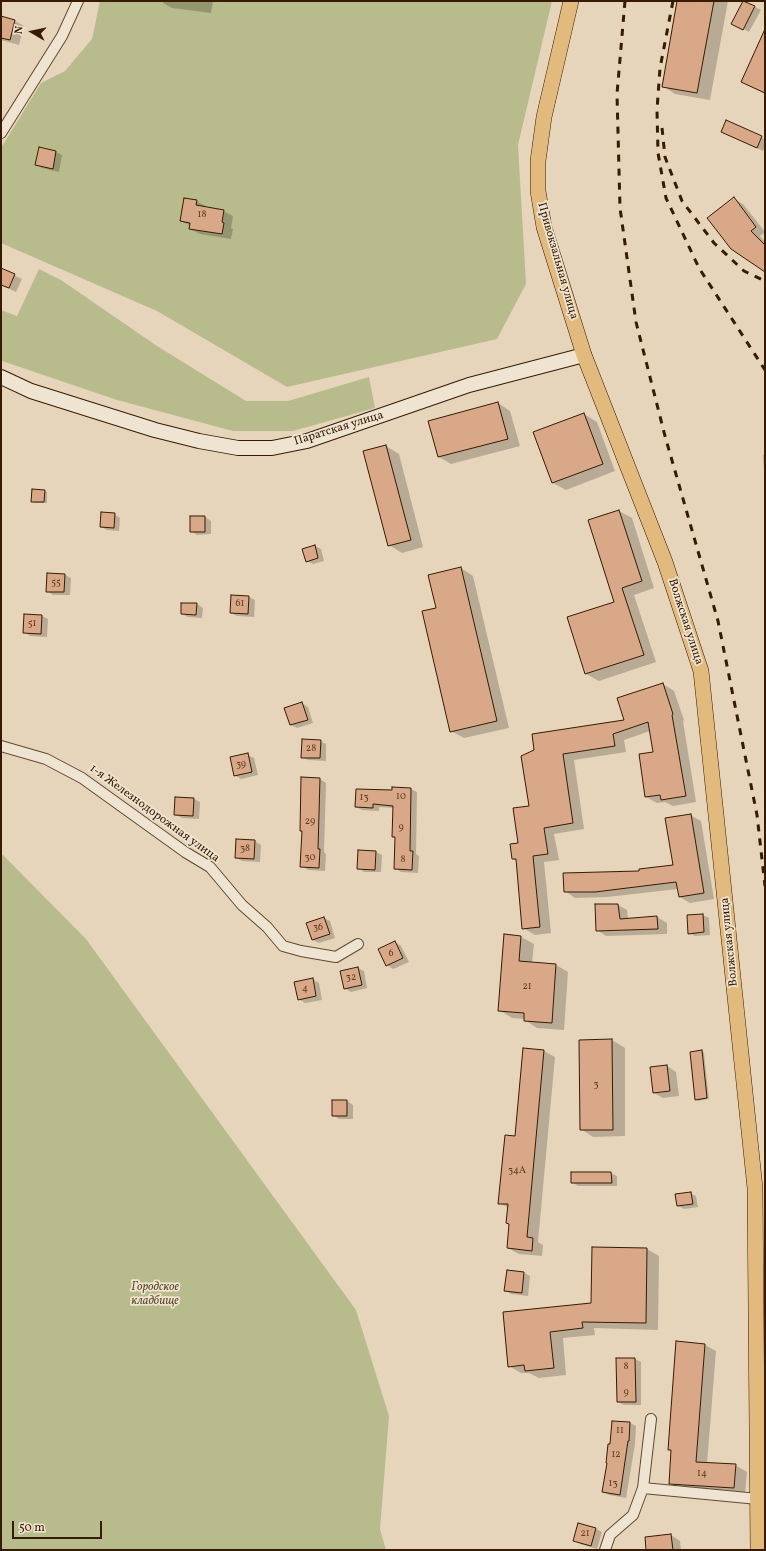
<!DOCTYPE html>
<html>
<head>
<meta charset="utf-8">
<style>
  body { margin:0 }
  #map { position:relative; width:766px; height:1551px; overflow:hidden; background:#e6d5ba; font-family:Vollkorn,serif }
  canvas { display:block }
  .frame { position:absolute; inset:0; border:2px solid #361b00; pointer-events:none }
  .north { position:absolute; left:12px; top:12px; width:40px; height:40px; -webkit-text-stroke:3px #efe4d2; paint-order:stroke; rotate:279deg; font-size:11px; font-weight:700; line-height:16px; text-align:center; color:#361b00 }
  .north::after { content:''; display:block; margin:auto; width:14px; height:18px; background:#361b00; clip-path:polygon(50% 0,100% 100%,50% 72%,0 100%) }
  .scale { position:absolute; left:12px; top:1521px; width:90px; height:18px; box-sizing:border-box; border:2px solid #361b00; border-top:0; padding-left:5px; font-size:12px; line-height:14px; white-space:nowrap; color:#361b00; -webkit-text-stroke:3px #efe4d2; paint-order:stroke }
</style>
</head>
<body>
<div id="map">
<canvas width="766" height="1551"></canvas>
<div class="frame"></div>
<div class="north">N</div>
<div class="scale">50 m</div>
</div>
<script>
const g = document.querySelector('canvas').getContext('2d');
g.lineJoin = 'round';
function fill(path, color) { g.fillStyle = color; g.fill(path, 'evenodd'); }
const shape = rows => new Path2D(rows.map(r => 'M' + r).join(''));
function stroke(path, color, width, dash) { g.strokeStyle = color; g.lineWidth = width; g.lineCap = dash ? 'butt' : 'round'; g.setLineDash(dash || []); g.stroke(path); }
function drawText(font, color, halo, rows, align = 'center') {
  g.font = font + ' Vollkorn,serif'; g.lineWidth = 3.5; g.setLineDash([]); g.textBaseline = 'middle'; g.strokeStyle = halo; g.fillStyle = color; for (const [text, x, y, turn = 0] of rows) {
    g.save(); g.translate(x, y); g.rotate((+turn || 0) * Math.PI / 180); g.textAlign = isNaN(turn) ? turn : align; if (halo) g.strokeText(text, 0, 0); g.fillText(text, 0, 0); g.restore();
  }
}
fill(shape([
  [100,1,552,1,518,145,526,284,497,339,287,387,157,311,1,243,1,148,41,83,65,71,92,39],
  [39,269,61,280,157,346,246,401,288,401,369,377,375,408,293,431,233,431,117,400,2,361,1,361,1,310,17,316],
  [1,853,86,939,356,1310,389,1416,380,1529,386,1550,1,1550]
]), '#b8bc8d');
fill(shape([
  [163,1,213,1,211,13,172,8,163,3],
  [678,1,728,1,710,100,675,94,663,86],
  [744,1,761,10,749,32,733,23],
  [1,17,15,21,24,26,19,45,1,40],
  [765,31,765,94,742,82],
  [727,121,765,139,765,147,763,151,728,135],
  [40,148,56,152,62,155,59,172,42,168,36,165],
  [734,199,743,204,765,232,760,236,765,242,765,271],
  [196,201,206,206,205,208,223,211,233,216,231,228,233,229,231,239,200,234,190,229,191,226,181,221],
  [1,269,22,279,16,292,1,285],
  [498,403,510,411,520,446,451,464,439,457],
  [584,414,597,422,615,471,566,490,553,483,535,433],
  [386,446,399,454,423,547,402,553,389,545],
  [763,455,765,455,765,483],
  [45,491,47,492,47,503,35,503,32,501],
  [619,511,632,518,654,588,634,595,656,662,599,681,586,674,616,603],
  [114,514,120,518,119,531,107,530,101,527],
  [191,517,205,517,211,521,211,534,197,535,191,531],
  [315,546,321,549,324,561,313,564,307,561],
  [461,568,473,576,509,728,464,738,451,731,437,609],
  [48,574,65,575,71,578,70,595,53,595,47,591],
  [232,596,249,597,255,600,254,617,237,616,231,613],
  [197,604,203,608,202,618,188,617,182,614],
  [25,615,42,616,48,619,47,637,30,636,24,632],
  [663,684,674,691,684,720,683,721,696,802,673,806,665,802,657,803,646,797,654,753,650,731,624,740,626,752,574,760,584,829,554,834,559,860,544,862,551,933,535,935,523,928,517,861,513,859,519,844,530,806,523,756,626,721],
  [302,703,308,707,313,723,297,728,291,725],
  [320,741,326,744,326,761,308,760,302,757],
  [248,755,254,758,258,775,241,779,235,775],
  [320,779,326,783,324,852,326,854,325,871,308,870,302,866,303,832,301,831],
  [411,789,417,792,416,854,419,856,418,873,401,872,395,868,396,838,393,836,394,808,379,807,379,811,362,810,356,807],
  [194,799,200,802,199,819,182,818,176,815],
  [690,815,701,821,714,899,690,903,680,897,678,889,607,897,575,898,565,891,640,872,674,866],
  [255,841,261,845,260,862,242,861,236,858],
  [376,852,382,855,381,872,364,872,358,868],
  [618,905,627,910,628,919,657,917,667,923,667,934,606,936,597,930],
  [703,915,709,918,710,935,695,936,689,933],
  [324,918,330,921,335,938,319,943,313,940],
  [521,937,534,944,532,963,556,965,568,972,564,1030,537,1028,525,1020,525,1019,512,1018,499,1010],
  [395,942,401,946,409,962,393,969,387,965],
  [358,968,364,971,367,988,351,992,344,988],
  [312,979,319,983,322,1000,305,1003,299,999],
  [612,1040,625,1048,625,1136,593,1137,581,1129,580,1041],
  [544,1051,555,1057,538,1242,543,1245,542,1256,519,1254,508,1248,510,1224,509,1208,499,1203,516,1137],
  [702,1051,704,1053,709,1099,698,1101,696,1099],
  [667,1066,676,1072,679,1096,663,1098,654,1093],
  [347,1101,353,1105,353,1119,339,1119,333,1115],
  [572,1173,611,1173,617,1176,617,1186,578,1186,572,1182],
  [690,1193,696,1196,698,1207,684,1209,678,1206],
  [647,1249,659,1256,658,1330,594,1328,595,1335,563,1338,566,1375,539,1378,529,1373,521,1373,509,1366,504,1313,592,1304],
  [524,1273,530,1276,528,1296,511,1294,505,1290],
  [705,1345,716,1351,707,1464,735,1465,747,1472,745,1494,682,1490,670,1483,672,1451,669,1449],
  [635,1359,641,1362,641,1405,624,1405,618,1402],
  [613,1422,630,1423,636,1426,635,1444,626,1498,609,1495,603,1492,611,1445],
  [596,1529,602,1532,597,1549,580,1544,574,1540],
  [671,1535,680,1541,681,1550,647,1550]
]), '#0003');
const building = shape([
  [677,1,714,1,697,93,662,87,677,1],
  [743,1,755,6,743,30,731,24,743,1],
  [1,16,15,20,10,40,1,38,1,16],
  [765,29,765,93,741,82,765,29],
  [726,120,762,136,757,148,721,132,726,120],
  [39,147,56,151,53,169,35,165,39,147],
  [734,197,756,227,751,231,765,245,765,272,731,249,707,218,734,197],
  [184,198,197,200,196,205,224,210,222,222,224,223,222,234,189,229,190,223,180,221,184,198],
  [1,268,15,274,9,288,1,285,1,268],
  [498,402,508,439,438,457,428,421,498,402],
  [584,413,603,464,552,483,533,432,584,413],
  [386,445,411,540,388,546,363,451,386,445],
  [32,489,45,490,44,502,31,502,32,489],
  [619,510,642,581,622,588,644,655,585,674,567,617,614,602,588,520,619,510],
  [101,512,115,513,114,528,100,527,101,512],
  [190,516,205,516,205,532,190,532,190,516],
  [315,545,318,558,306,562,302,549,315,545],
  [461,567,497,721,450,732,422,611,436,608,428,575,461,567],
  [47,573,65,574,64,592,46,592,47,573],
  [231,595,249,596,248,614,230,613,231,595],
  [181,603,197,603,196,615,181,614,181,603],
  [24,614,42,615,41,634,23,633,24,614],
  [663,683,673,714,672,715,686,796,661,800,660,795,645,797,639,754,653,752,648,722,613,734,615,746,563,754,573,823,544,828,548,854,533,856,540,927,522,929,516,859,512,859,510,844,518,843,513,808,529,806,521,756,534,750,532,734,624,720,617,698,663,683],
  [302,702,308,720,290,725,284,708,302,702],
  [302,739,321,740,320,758,301,758,302,739],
  [248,753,252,772,234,776,230,757,248,753],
  [301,777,320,778,318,849,320,849,319,868,300,867,302,831,300,831,301,777],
  [392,787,411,788,410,851,413,851,412,870,394,869,395,837,392,837,393,806,373,804,373,808,355,807,356,789,392,790,392,787],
  [175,797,194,798,193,816,174,815,175,797],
  [691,814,704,893,679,897,676,882,595,892,564,892,563,873,639,871,639,869,673,865,665,818,691,814],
  [236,839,255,840,254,859,235,858,236,839],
  [358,850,376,851,375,870,357,869,358,850],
  [595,904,618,904,620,919,657,916,658,929,596,931,595,904],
  [703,914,704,932,688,934,687,915,703,914],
  [324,917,330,934,312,940,306,923,324,917],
  [504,934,521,936,519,961,556,964,552,1023,524,1021,524,1013,498,1011,504,934],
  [395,941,403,958,386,966,378,949,395,941],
  [358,967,362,985,344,989,340,971,358,967],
  [313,978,316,996,298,1000,294,982,313,978],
  [612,1039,613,1130,580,1130,579,1040,612,1039],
  [523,1048,544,1050,527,1237,533,1238,532,1251,507,1248,509,1224,506,1223,508,1204,498,1204,505,1135,515,1136,523,1048],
  [702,1050,707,1098,695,1100,690,1052,702,1050],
  [667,1065,670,1091,653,1093,650,1067,667,1065],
  [332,1100,347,1100,347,1116,332,1116,332,1100],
  [571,1172,611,1172,612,1183,571,1183,571,1172],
  [691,1192,693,1204,677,1206,675,1194,691,1192],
  [592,1247,647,1248,646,1323,582,1322,583,1328,550,1332,554,1368,525,1371,524,1365,508,1367,503,1312,591,1303,592,1247],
  [507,1270,524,1272,522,1293,504,1291,507,1270],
  [676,1341,705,1344,696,1462,736,1464,734,1488,669,1484,671,1450,668,1450,676,1341],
  [616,1358,635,1358,636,1402,617,1402,616,1358],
  [612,1421,630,1422,629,1441,628,1441,620,1495,602,1492,607,1463,606,1463,608,1444,610,1444,612,1421],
  [578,1523,596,1528,591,1546,573,1541,578,1523],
  [671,1534,673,1550,646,1550,645,1537,671,1534]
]);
fill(building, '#d9a889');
stroke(building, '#361b00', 1);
const street = shape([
  [1,133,62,36,78,1],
  [1,746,46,759,82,778,185,852,210,867,242,905,267,927,283,946,301,951,336,957,358,944],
  [643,1488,758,1499],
  [605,1550,610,1535,633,1515,643,1488,651,1419]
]);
const secondary = shape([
  [1,377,31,391,155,430,199,441,238,448,272,448,307,441,469,385,584,355]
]);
const primary = shape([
  [571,1,544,117,538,161,538,191,544,227,584,355,665,562,701,671,755,1188,758,1550]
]);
stroke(street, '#624a2e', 12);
stroke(secondary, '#361b00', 16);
stroke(primary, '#361b00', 16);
stroke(street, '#efe4d2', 10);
stroke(secondary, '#efe4d2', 14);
stroke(primary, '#e3ba7d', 15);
stroke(shape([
  [625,1,617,94,620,208,636,322,665,436,718,621,757,815,765,886],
  [673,1,660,68,657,110,658,153,666,198,699,268,765,370],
  [662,128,665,157,682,201,714,243,744,271,765,281]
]), '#361b00', 3, [7, 7]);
drawText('10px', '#5f3e22', null, [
  ["18",202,215],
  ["55",56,583],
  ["61",240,604],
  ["51",32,624],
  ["28",311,749],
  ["39",241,765],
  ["10",401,797],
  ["13",364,798],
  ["29",310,822],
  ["9",401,828],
  ["38",245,849],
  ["30",310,858],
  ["8",403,860],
  ["36",318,928],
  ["6",391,954],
  ["32",351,978],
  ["21",527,987],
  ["4",305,989],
  ["3",596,1085],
  ["34А",517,1171],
  ["8",626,1367],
  ["9",626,1393],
  ["11",620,1431],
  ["12",616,1455],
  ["14",702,1474],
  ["13",613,1484],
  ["21",585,1534]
]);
drawText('12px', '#361b00', '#efe4d2', [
  ["Привокзальная улица",557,261,74],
  ["Паратская улица",339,429,-17],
  ["Волжская улица",685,622,72],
  ["1-я Железнодорожная улица",154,814,36],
  ["Волжская улица",730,942,-96]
]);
drawText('italic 12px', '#5d4b2a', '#efe4d2', [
  ["Городское",155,1288],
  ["кладбище",155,1302]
]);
</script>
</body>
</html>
